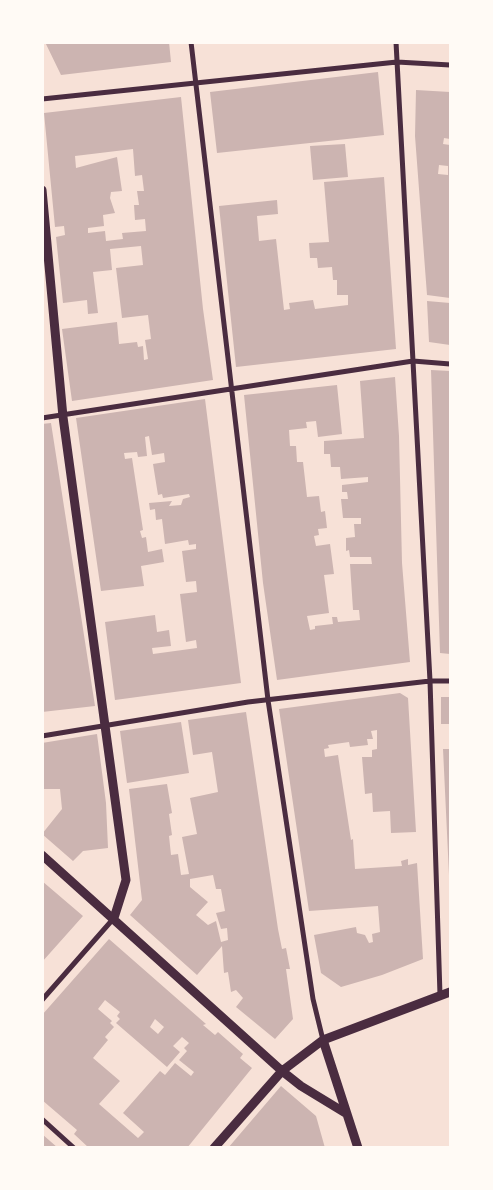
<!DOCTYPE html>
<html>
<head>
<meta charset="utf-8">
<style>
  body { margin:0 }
  #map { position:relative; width:493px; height:1190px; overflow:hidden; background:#f7e1d7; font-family:Arial,sans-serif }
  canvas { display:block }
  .frame { position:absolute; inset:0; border:44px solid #fffaf5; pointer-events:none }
</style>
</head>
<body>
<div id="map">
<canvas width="493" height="1190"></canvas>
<div class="frame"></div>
</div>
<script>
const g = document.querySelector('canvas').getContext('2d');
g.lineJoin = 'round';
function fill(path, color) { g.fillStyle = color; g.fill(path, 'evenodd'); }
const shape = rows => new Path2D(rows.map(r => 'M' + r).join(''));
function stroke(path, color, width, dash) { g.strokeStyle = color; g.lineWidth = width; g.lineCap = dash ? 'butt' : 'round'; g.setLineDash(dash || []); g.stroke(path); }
fill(shape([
  [45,42,169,42,171,62,61,75],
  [378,72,384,135,217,153,210,92],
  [416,90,450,92,450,139,444,138,443,144,450,145,450,298,427,295,415,136],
  [439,165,448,166,448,175,438,174],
  [181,97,203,309,213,380,72,401,62,329,117,322,119,344,137,342,138,347,143,346,144,360,148,359,145,340,151,339,148,315,122,318,116,268,143,265,141,246,110,249,112,270,93,272,98,313,88,314,87,300,63,303,56,237,65,235,64,226,55,227,44,113],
  [133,149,135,176,142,175,144,191,137,191,139,205,134,205,135,220,145,219,146,231,122,233,123,239,106,241,105,231,88,233,88,228,104,226,103,215,115,213,110,198,111,192,122,191,117,157,76,168,75,156],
  [345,144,348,177,313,180,310,146],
  [384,177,396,349,236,367,219,206,277,200,278,214,257,216,259,241,276,239,284,310,290,309,289,303,313,300,315,309,348,305,348,295,337,295,337,280,333,280,332,267,318,268,317,258,310,258,309,243,329,242,324,182],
  [427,301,450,303,450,345,429,342],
  [431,370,450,371,450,654,440,653],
  [395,377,399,436,402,563,410,662,277,680,263,583,244,395,337,385,342,434,318,437,316,421,306,422,307,428,289,430,290,446,296,446,297,462,303,462,307,497,319,496,321,512,325,511,327,528,318,529,319,535,314,536,316,546,330,544,334,574,324,575,329,613,307,616,310,630,315,629,315,626,333,624,332,617,337,617,338,622,360,620,359,610,353,610,350,564,372,564,371,557,350,557,349,550,346,551,346,538,355,537,354,524,361,524,361,518,343,518,341,499,348,499,347,492,342,492,342,485,368,482,368,477,341,479,340,467,331,467,330,454,324,454,324,441,364,438,360,381],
  [205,399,241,683,115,700,105,622,155,615,157,632,169,630,171,646,152,648,153,654,197,648,196,640,186,642,180,594,197,592,196,581,186,582,182,551,196,549,196,544,189,545,188,540,165,544,162,519,156,520,155,509,150,510,149,503,172,501,169,506,181,505,183,499,190,497,189,494,163,498,162,494,158,495,153,464,165,462,164,453,152,455,149,436,145,437,147,456,138,457,137,452,124,453,125,459,132,458,143,530,140,531,142,538,146,537,148,552,162,549,164,562,141,566,144,586,101,591,76,418],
  [51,423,95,706,42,712,42,424],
  [400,693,408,698,416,832,391,833,390,811,373,812,372,793,365,794,362,757,372,757,372,750,377,749,377,730,371,731,373,739,367,739,368,745,350,747,349,742,328,745,329,748,324,749,325,757,338,755,351,840,353,839,355,869,402,866,401,861,408,859,408,865,417,863,423,959,382,975,341,987,321,973,314,935,356,927,357,933,365,935,369,943,373,942,372,934,380,932,378,906,309,911,279,709],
  [441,697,450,697,450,724,441,724],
  [246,712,278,929,282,949,286,948,290,969,286,969,293,1019,275,1039,236,1007,243,998,236,990,231,992,228,972,224,973,222,946,197,975,130,915,142,900,129,789,167,784,172,813,169,814,172,835,169,836,171,855,178,854,181,875,189,874,182,837,197,834,190,798,218,792,212,752,193,755,188,720],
  [213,875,216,889,221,889,225,911,216,913,221,929,227,928,228,940,221,942,216,921,208,925,196,915,208,902,190,887,190,879],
  [181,722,189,773,127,783,120,731],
  [97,734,106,803,108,848,83,851,73,861,42,834,62,809,60,789,42,789,42,743],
  [443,749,450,749,450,875,449,875],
  [42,881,83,916,42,962],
  [109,939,206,1024,203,1025,215,1035,218,1032,243,1054,240,1058,252,1068,187,1148,89,1148,74,1134,77,1130,42,1100,42,1015],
  [105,1000,120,1012,117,1016,120,1019,116,1023,167,1067,180,1052,173,1046,182,1037,189,1043,184,1048,187,1051,179,1060,194,1072,191,1076,175,1063,165,1075,160,1071,123,1113,144,1132,138,1138,99,1104,120,1081,93,1058,108,1040,105,1037,114,1027,110,1023,112,1021,98,1009],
  [155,1019,164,1027,158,1034,150,1027],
  [281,1086,316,1116,325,1148,228,1148],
  [42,1134,58,1148,42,1148]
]), '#ccb4b1');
stroke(shape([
  [191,42,268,700,313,999,323,1040],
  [396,42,430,681,440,995],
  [42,99,397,62,450,65],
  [42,418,413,361,450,364],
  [42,736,248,702,430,681,450,681],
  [42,1000,114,918],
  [42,1119,74,1148]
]), '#4a2c40', 5);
stroke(shape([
  [42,190,63,417,126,880,114,918],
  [42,855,282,1071,301,1086,347,1114],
  [323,1040,358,1148],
  [214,1148,282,1071,323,1040,450,992]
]), '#4a2c40', 9);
</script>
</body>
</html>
